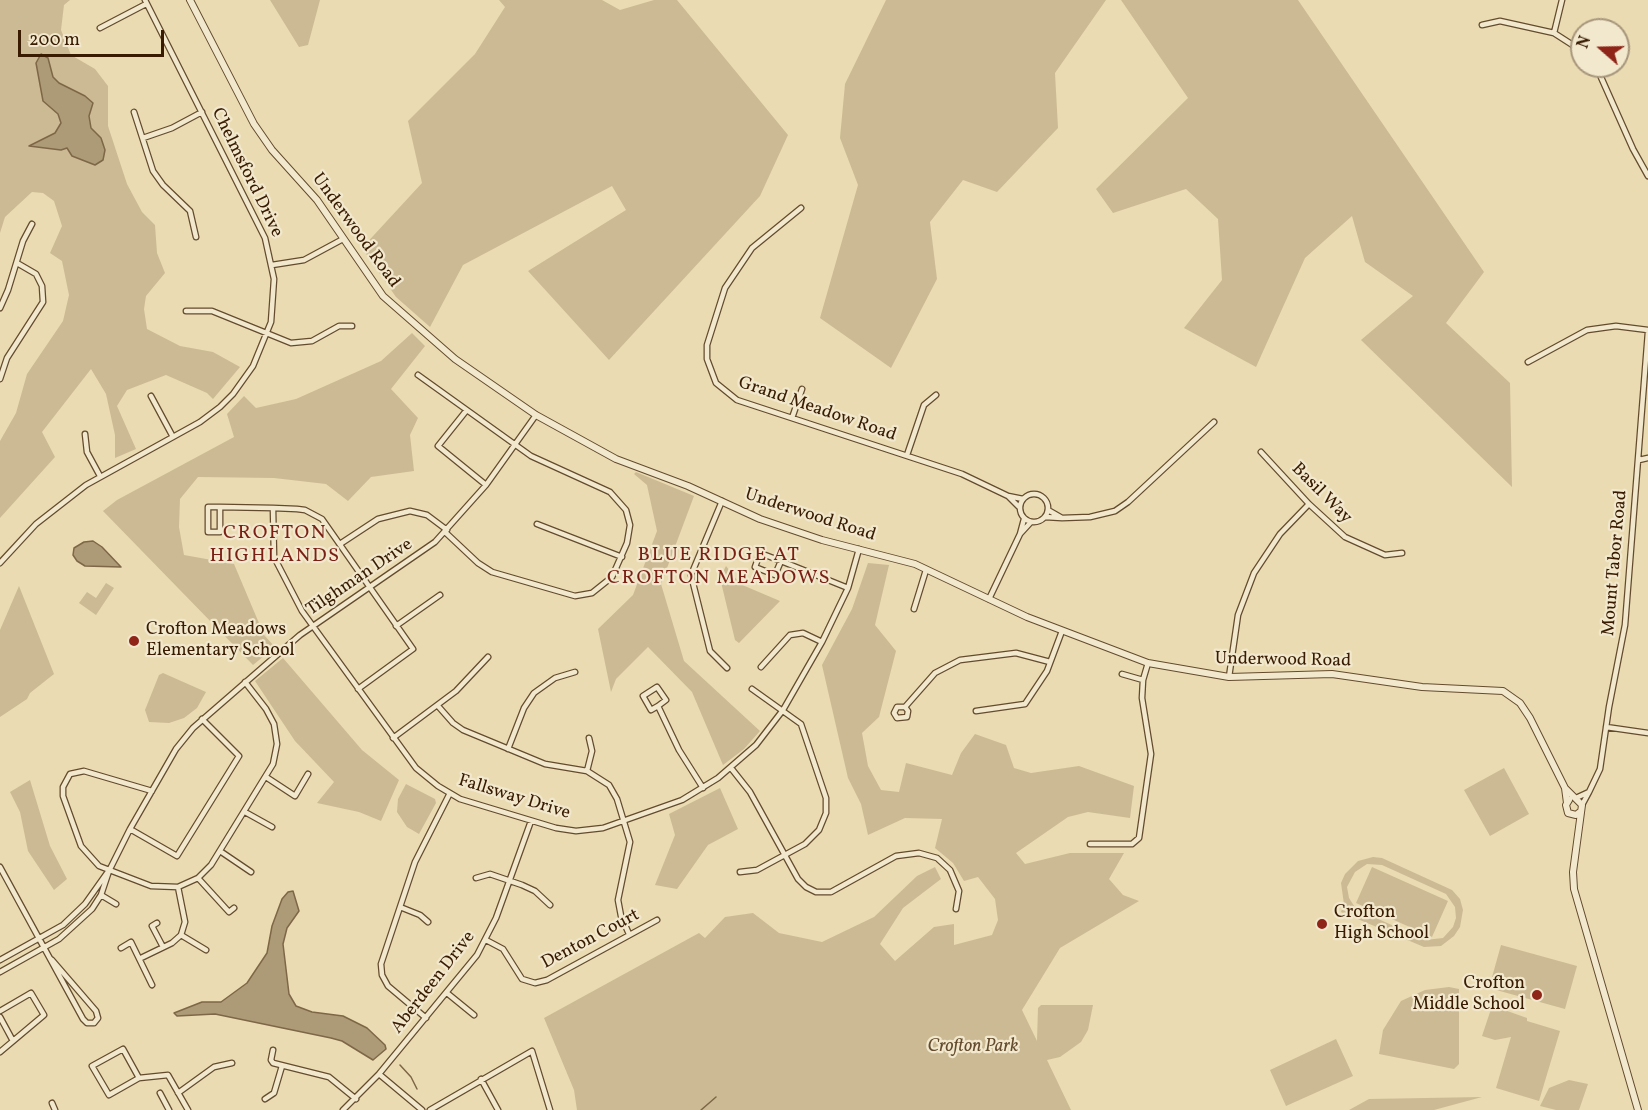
<!DOCTYPE html>
<html>
<head>
<meta charset="utf-8">
<style>
  body { margin:0 }
  #map { position:relative; width:1648px; height:1110px; overflow:hidden; background:#eadbb2; font-family:Vollkorn,serif }
  canvas { display:block }
  .north { position:absolute; left:1570px; top:18px; width:60px; height:60px; box-sizing:border-box; background:#f1e8cd; border:2px solid #a7967b; border-radius:50%; rotate:290deg; font-size:16px; font-weight:700; line-height:24px; text-align:center; color:#381b01 }
  .north::after { content:''; display:block; margin:auto; width:21px; height:27px; background:#8f2418; clip-path:polygon(50% 0,100% 100%,50% 72%,0 100%) }
  .scale { position:absolute; left:18px; top:30px; width:146px; height:27px; box-sizing:border-box; border:3px solid #381b01; border-top:0; padding-left:8px; font-size:18px; line-height:21px; white-space:nowrap; color:#381b01; -webkit-text-stroke:4px #f1e8cd; paint-order:stroke }
</style>
</head>
<body>
<div id="map">
<canvas width="1648" height="1110"></canvas>
<div class="north">N</div>
<div class="scale">200 m</div>
</div>
<script>
const g = document.querySelector('canvas').getContext('2d');
g.lineJoin = 'round';
function fill(path, color) { g.fillStyle = color; g.fill(path, 'evenodd'); }
const shape = rows => new Path2D(rows.map(r => 'M' + r).join(''));
function stroke(path, color, width, dash) { g.strokeStyle = color; g.lineWidth = width; g.lineCap = dash ? 'butt' : 'round'; g.setLineDash(dash || []); g.stroke(path); }
function drawText(font, color, halo, rows, align = 'center') {
  g.font = font + ' Vollkorn,serif'; g.lineWidth = 4.5; g.setLineDash([]); g.textBaseline = 'middle'; g.strokeStyle = halo; g.fillStyle = color; for (const [text, x, y, turn = 0] of rows) {
    g.save(); g.translate(x, y); g.rotate((+turn || 0) * Math.PI / 180); g.textAlign = isNaN(turn) ? turn : align; if (halo) g.strokeText(text, 0, 0); g.fillText(text, 0, 0); g.restore();
  }
}
fill(shape([
  [0,0,70,0,64,5,61,30,71,55,95,69,108,86,108,126,127,184,142,212,155,225,157,253,165,273,146,296,144,309,147,329,180,346,213,352,240,367,213,399,207,393,166,375,127,390,117,406,136,449,115,458,115,435,106,394,91,369,42,432,55,457,0,518,0,441,16,413,27,374,63,321,69,295,62,261,50,253,62,226,54,201,43,193,32,192,5,217,0,233],
  [270,0,320,0,308,45,299,47],
  [499,0,602,0,620,10,654,0,677,0,788,135,760,196,609,360,528,271,626,210,612,186,463,265,430,327,396,297,362,248,422,183,408,121,475,54,505,7],
  [886,0,1106,0,1055,73,1058,128,997,192,963,180,930,222,937,279,891,368,820,318,858,185,840,138,845,84],
  [1121,0,1298,0,1484,272,1446,323,1510,383,1512,487,1361,340,1413,296,1365,262,1352,216,1305,258,1256,367,1184,328,1222,280,1218,219,1186,189,1113,213,1096,189,1188,98],
  [412,333,425,346,391,389,418,418,410,435,414,471,371,477,348,501,326,484,274,478,198,477,180,499,179,527,184,555,234,564,264,635,275,647,253,665,103,511,117,500,234,437,227,414,244,396,256,408,296,399,381,361],
  [636,472,694,496,661,584,684,661,760,731,744,749,723,765,692,692,648,647,616,679,611,692,598,629,633,595,657,531,647,485,634,474],
  [868,563,889,565,875,625,896,651,879,717,862,733,868,766,881,790,899,792,906,763,952,775,961,753,975,734,1006,745,1014,768,1031,773,1079,766,1134,786,1130,818,1088,812,1068,817,1016,853,1025,864,1070,853,1124,853,1109,879,1123,895,1139,901,1060,948,1022,1010,1037,1041,1038,1008,1041,1005,1093,1005,1088,1030,1081,1042,1060,1057,1047,1060,1071,1110,577,1110,574,1090,544,1018,699,933,705,938,725,917,753,913,779,933,822,942,874,917,917,876,935,867,941,879,903,908,880,944,895,961,934,927,954,924,954,945,992,935,998,920,995,899,978,877,964,881,953,863,935,848,942,819,905,818,868,835,861,804,848,778,822,665,852,609],
  [726,566,740,584,780,601,739,643,735,640,720,578],
  [106,583,114,588,96,615,79,603,87,592,96,598],
  [19,586,54,674,30,693,27,699,0,717,0,630],
  [283,658,362,750,399,780,381,821,359,812,317,803,334,782,295,741,255,681],
  [163,673,206,692,197,708,184,718,169,723,149,722,145,710,159,675],
  [1504,768,1529,814,1490,836,1464,790],
  [30,780,50,846,67,879,54,890,28,851,20,812,10,792],
  [406,784,435,799,436,803,419,834,407,827,397,812,398,799],
  [720,788,738,829,708,845,677,889,655,885,675,835,669,814],
  [1373,857,1382,858,1452,890,1460,899,1463,910,1460,927,1454,936,1441,946,1424,947,1341,912,1344,904,1341,883,1345,874,1358,861],
  [1367,864,1382,865,1446,894,1455,907,1456,918,1453,927,1443,938,1425,940,1356,909,1349,898,1347,887,1355,872],
  [1372,867,1448,901,1432,937,1356,903],
  [1501,945,1577,966,1565,1009,1489,988],
  [1449,987,1459,989,1459,1064,1454,1069,1379,1054,1383,1030,1401,1001,1425,990],
  [1496,1007,1527,1018,1527,1021,1560,1031,1539,1101,1496,1088,1511,1037,1495,1040,1482,1036,1491,1009],
  [1336,1039,1353,1076,1286,1106,1270,1070],
  [1569,1080,1588,1084,1579,1110,1556,1110,1540,1106,1549,1088],
  [1482,1097,1434,1110,1349,1110,1369,1099]
]), '#ccba94');
const water = shape([
  [41,54,48,58,53,77,59,83,85,96,93,103,89,116,91,128,101,138,105,150,103,160,95,165,72,156,67,148,61,150,29,146,55,133,61,123,58,114,43,101,36,63,41,54],
  [93,541,102,547,121,567,85,566,77,561,73,555,74,548,84,542,93,541],
  [293,891,299,911,287,928,283,944,289,994,296,1006,312,1012,343,1016,367,1028,385,1045,386,1049,373,1060,342,1041,331,1038,215,1014,177,1016,174,1013,202,1002,221,1002,247,983,267,953,272,926,282,899,288,892,293,891]
]);
fill(water, '#ad9a76');
stroke(water, '#7e6747', 1.5);
stroke(shape([
  [400,1065,411,1077,417,1089],
  [701,1110,716,1097]
]), '#7e6747', 1.5);
const minor = shape([
  [1482,25,1500,21,1554,33,1582,51],
  [100,28,146,4],
  [1554,33,1562,0],
  [1596,66,1633,149,1648,176],
  [134,112,153,171,163,185,190,211,196,237],
  [143,138,172,128,202,112],
  [801,208,752,248,725,288,707,345,707,359,716,383,737,400,962,474,1008,496],
  [272,265,304,260,343,239],
  [0,308,8,290,23,241,32,224],
  [186,311,212,311,291,343,312,341,339,326,352,326],
  [1528,362,1587,330,1616,326,1648,330],
  [418,375,531,456,610,492,626,510,630,525,627,543,612,577,592,593,575,596,492,572,478,563,445,532],
  [0,379,7,358,43,302,42,286,36,274,17,263],
  [151,396,173,437],
  [466,411,438,446,486,485],
  [792,418,802,389],
  [85,434,87,452,100,476],
  [1261,452,1309,504,1345,537,1385,555,1402,553],
  [907,455,924,405,936,395],
  [1639,460,1648,458],
  '1020 508a14 14 0 1 1 28 0a14 14 0 1 1-28 0Z',
  [722,501,691,575,710,651,727,668],
  [220,507,220,532,208,532,208,507,220,507,273,508,297,509,305,510,322,519,413,649,358,689],
  [1019,507,1008,496,1023,499],
  [273,508,274,557,302,611,416,768,438,786,460,799,556,828,576,831,603,828,682,800,718,778,756,745,783,710,822,642,848,588,859,549],
  [1045,517,1062,518,1048,510],
  [1062,518,1090,517,1115,511,1128,502,1214,422],
  [1024,519,1020,534,1031,522],
  [537,524,622,557],
  [340,544,378,519,410,511,427,515,447,530],
  [781,561,760,553,755,567,775,575,781,561,848,588],
  [0,563,36,524,86,485,200,422,220,407,233,394,253,366,271,322,274,279,265,238,145,0],
  [989,599,1020,534],
  [914,609,926,570],
  [396,626,440,595],
  [761,667,790,635,803,633,822,642],
  [1122,674,1143,680],
  [1229,677,1238,615,1254,573,1280,534,1309,504],
  [438,706,453,723,463,730,545,764,587,771,609,785,617,799,630,842,618,900,621,916,629,934],
  [658,706,651,710,643,696,657,687,666,700,658,706,679,750,703,788],
  [905,707,908,711,907,717,897,718,894,713,897,707,905,707,935,673,960,660,1016,653,1050,662],
  [976,711,1025,704,1047,671,1062,631],
  [1606,727,1648,733],
  [393,738,456,691,488,657],
  [508,749,524,708,534,693,555,678,575,672],
  [731,768,750,792,798,879,806,887,816,892,831,892,896,856,919,853,937,858,950,870,959,891,956,909],
  [587,771,592,751,589,738],
  [266,777,295,796,308,774],
  [152,791,84,771,70,774,63,787,63,796,81,846,99,866,151,886,178,887,198,878,211,865,273,764,277,744,274,724,266,709,245,682],
  [1589,792,1600,769,1609,707,1625,625,1648,332],
  [1576,798,1589,792,1582,805],
  [245,812,272,827],
  [130,829,177,856,239,756,202,719],
  [1090,844,1132,844,1139,838,1151,754,1142,698,1143,680,1148,663],
  [220,851,251,872],
  [0,867,83,1019,87,1023,94,1023,98,1018,96,1011,52,960],
  [740,872,757,870,805,844,819,830,826,813,826,798,801,724,752,689],
  [198,878,229,912,234,908],
  [476,878,490,874,522,885,535,891,550,905],
  [101,895,116,904],
  [400,907,420,915,428,922],
  [157,923,152,926,163,947],
  [181,935,206,950],
  [486,940,503,949,522,979,535,983,547,980,657,920],
  [121,948,131,942,152,985],
  [141,958,172,943,181,935,185,922,178,887],
  [0,960,63,925,85,904,107,873],
  [0,972,59,939,92,909,101,895,109,871,130,829,176,749,193,728,300,635,435,542,486,485,536,415],
  [447,993,474,1015],
  [0,1011,31,993,44,1015,0,1052],
  [0,1017,13,1041],
  [426,1018,388,986,382,975,381,964,415,862,450,793],
  [273,1050,271,1060,273,1063,329,1077,356,1099],
  [379,1074,422,1110],
  [139,1078,123,1049,92,1066,109,1095,139,1078,168,1075,188,1110],
  [481,1079,498,1110],
  [160,1093,169,1110],
  [178,1093,214,1067,232,1063],
  [265,1099,274,1093,282,1066],
  [52,1103,55,1110],
  [343,1110,379,1074,477,955,496,918,531,821],
  [430,1110,532,1051,550,1110]
]);
const tertiary = shape([
  [190,0,254,124,272,150,317,200,383,296,455,359,536,415,616,459,688,486,760,519,822,540,915,564,1027,617,1148,663,1229,677,1332,674,1422,687,1503,691,1520,703,1530,718,1565,788,1567,803],
  [1566,789,1582,805,1573,872,1574,889,1638,1110],
  [1569,800,1566,805,1568,813,1576,815,1581,811]
]);
stroke(minor, '#644b2d', 7);
stroke(tertiary, '#644b2d', 8);
stroke(minor, '#f1e8cd', 4.5);
stroke(tertiary, '#f1e8cd', 6);
for (const [x, y, r, color] of [
  [134,641,6,"#8f2418"],
  [1322,924,6,"#8f2418"],
  [1537,995,6,"#8f2418"]
]) { const dot = new Path2D(); dot.arc(x, y, r, 0, 2 * Math.PI); g.fillStyle = color; g.fill(dot); stroke(dot, '#f1e8cd', 2); }
drawText('18px', '#381b01', '#f1e8cd', [
  ["Chelmsford Drive",246,173,64],
  ["Underwood Road",355,231,54],
  ["Grand Meadow Road",817,410,19],
  ["Basil Way",1321,494,45],
  ["Underwood Road",810,516,18],
  ["Mount Tabor Road",1616,563,-85],
  ["Tilghman Drive",360,578,-34],
  ["Underwood Road",1283,661,1],
  ["Fallsway Drive",514,798,17],
  ["Denton Court",591,940,-28],
  ["Aberdeen Drive",434,983,-52]
]);
drawText('18px', '#381b01', '#f1e8cd', [
  ["Crofton Meadows",146,631],
  ["Elementary School",146,652],
  ["Crofton",1334,914],
  ["High School",1334,935],
  ["Crofton",1525,985,"right"],
  ["Middle School",1525,1006,"right"]
], 'left');
drawText('italic 18px', '#644b2d', '#f1e8cd', [
  ["Crofton Park",973,1048]
]);
g.letterSpacing = '1.5px';
drawText('20px', '#7a1f14', '#f1e8cd', [
  ["CROFTON",275,534],
  ["HIGHLANDS",275,557],
  ["BLUE RIDGE AT",719,556],
  ["CROFTON MEADOWS",719,579]
]);
g.letterSpacing = '0px';
</script>
</body>
</html>
